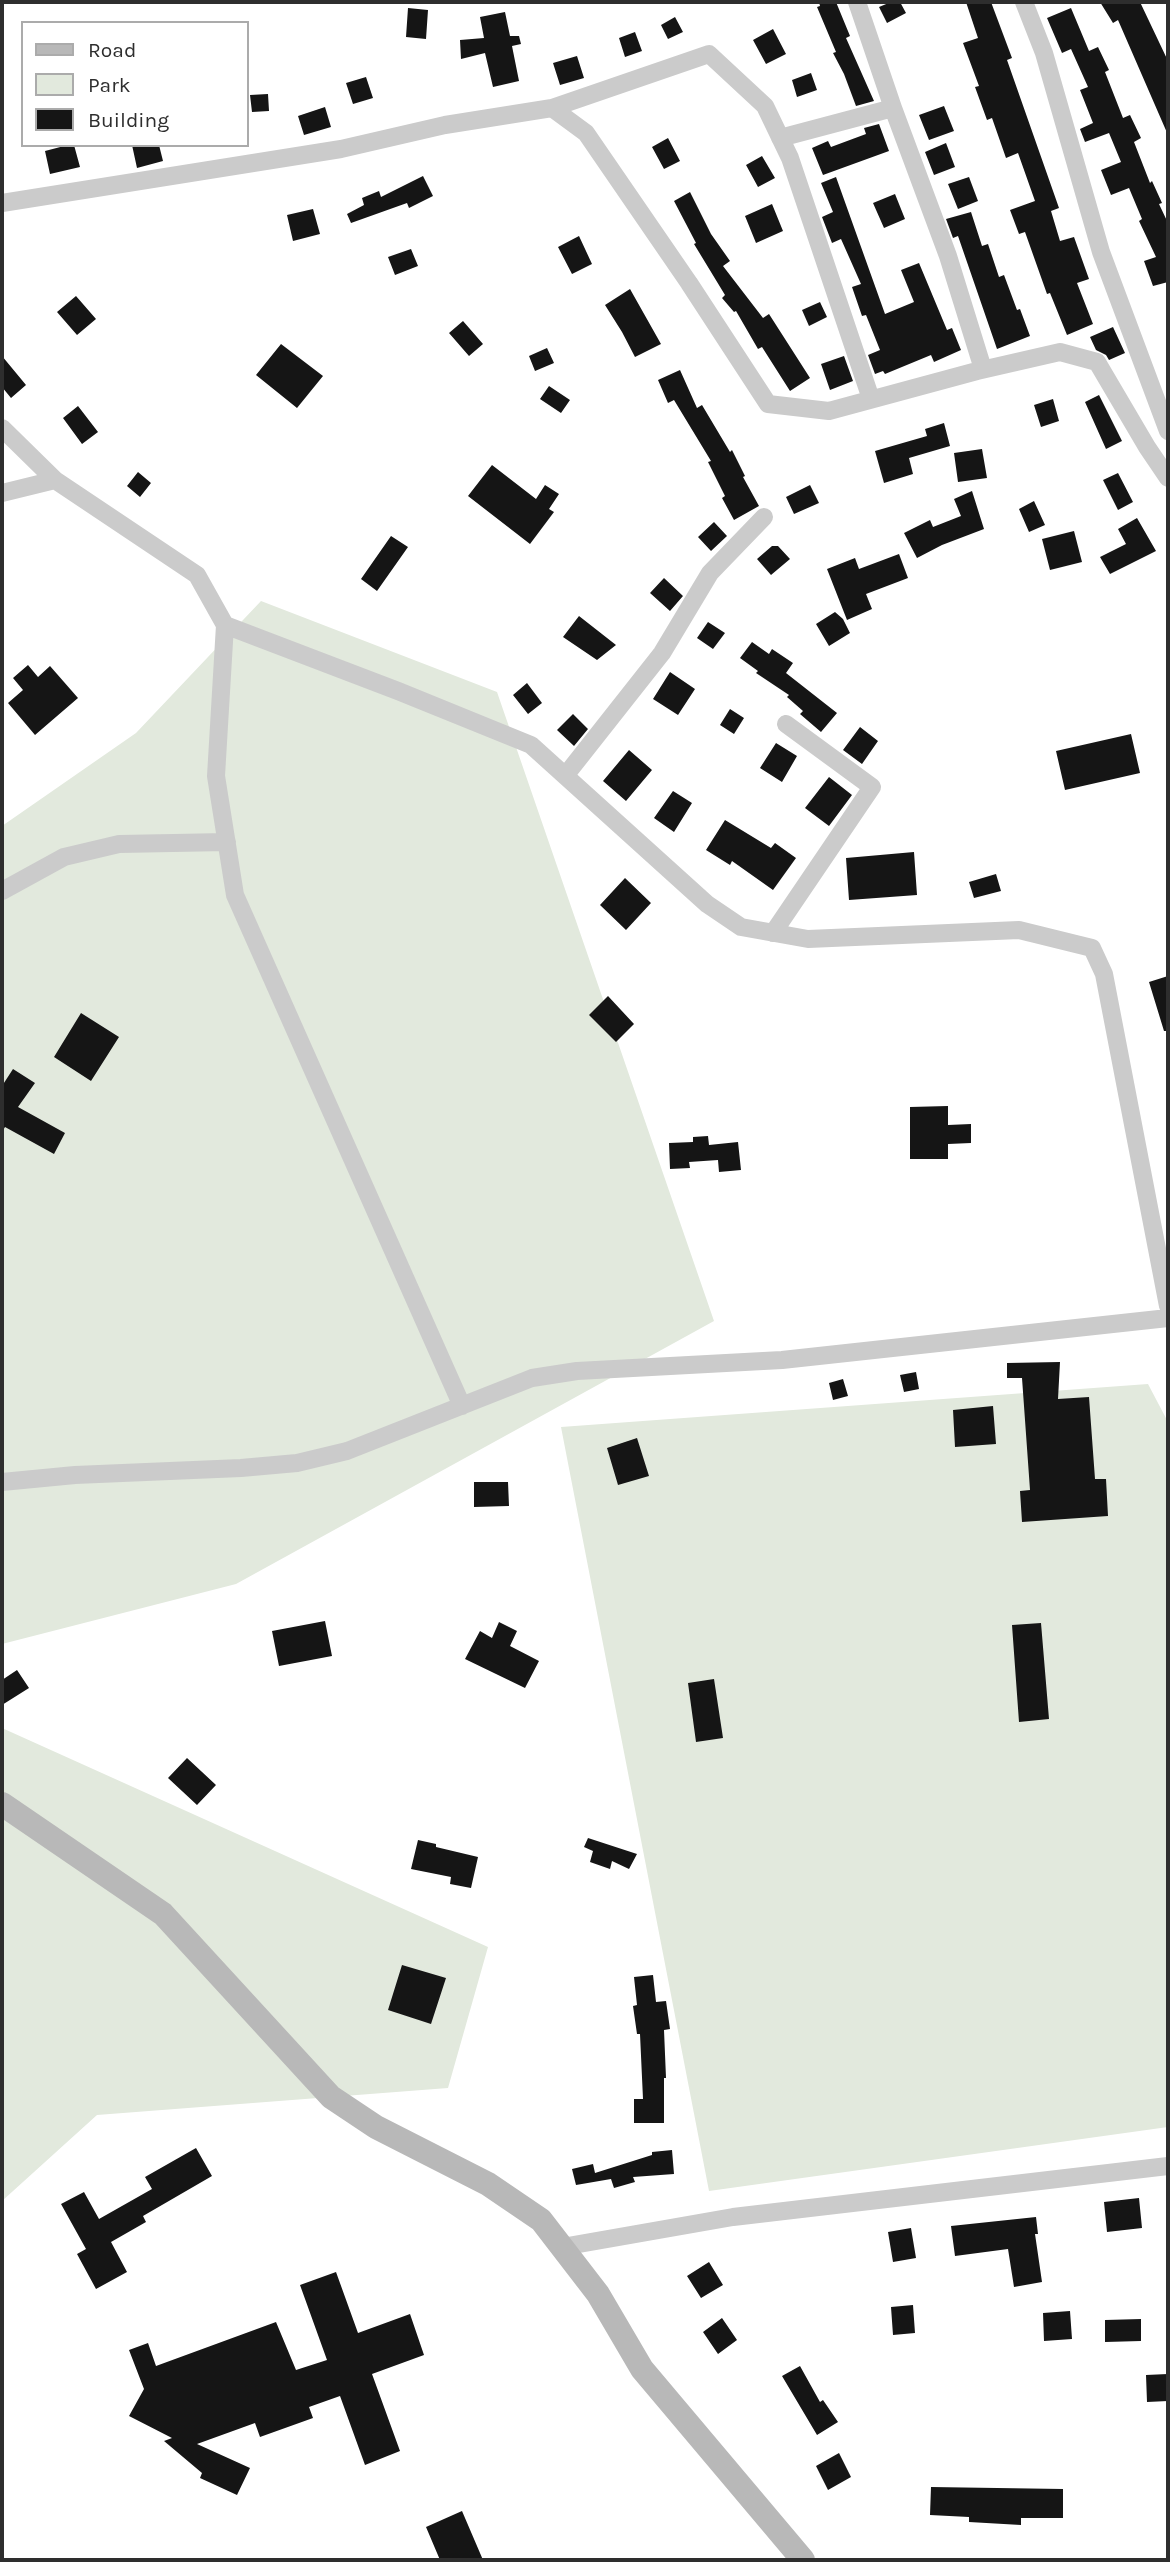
<!DOCTYPE html>
<html>
<head>
<meta charset="utf-8">
<style>
  body { margin:0 }
  #map { position:relative; width:1170px; height:2562px; overflow:hidden; background:#fff; font-family:Karla,sans-serif }
  canvas { display:block }
  .frame { position:absolute; inset:0; border:4px solid #2e2e2e; pointer-events:none }
  .legend { position:absolute; left:21px; top:21px; width:228px; height:126px; box-sizing:border-box; background:#fff; border:2px solid #ababab; margin:0; padding:9px 12px; list-style:none; font-size:21px; color:#2e2e2e }
  .legend li { display:flex; align-items:center; gap:14px; height:35px }
  .legend b { width:35px; border:2px solid #ababab }
</style>
</head>
<body>
<div id="map">
<canvas width="1170" height="2562"></canvas>
<div class="frame"></div>
<ul class="legend">
<li><b style="height:9px;background:#b8b8b8"></b>Road</li>
<li><b style="height:19px;background:#e2e9dd"></b>Park</li>
<li><b style="height:19px;background:#151515"></b>Building</li>
</ul>
</div>
<script>
const g = document.querySelector('canvas').getContext('2d');
g.lineJoin = 'round';
function fill(path, color) { g.fillStyle = color; g.fill(path, 'evenodd'); }
const shape = rows => new Path2D(rows.map(r => 'M' + r).join(''));
function stroke(path, color, width, dash) { g.strokeStyle = color; g.lineWidth = width; g.lineCap = dash ? 'butt' : 'round'; g.setLineDash(dash || []); g.stroke(path); }
fill(shape([
  [261,601,497,692,714,1321,236,1584,2,1644,2,826,136,733],
  [1148,1384,1168,1422,1168,2127,709,2191,561,1427],
  [2,1728,488,1947,448,2088,97,2115,2,2201]
]), '#e2e9dd');
fill(shape([
  [819,2,836,2,850,36,846,38,874,101,856,106,844,74,833,53,836,52,817,7,820,6],
  [891,2,900,2,906,13,887,23,879,7],
  [966,2,991,2,1012,58,1007,60,1059,208,1051,211,1060,241,1074,237,1089,279,1077,283,1093,324,1067,335,1050,293,1047,294,1025,232,1019,234,1010,210,1035,201,1018,153,1006,158,992,118,987,120,975,87,979,86,963,43,978,38],
  [1100,2,1140,2,1168,61,1168,135,1118,20,1113,23],
  [408,8,428,10,426,39,406,37],
  [1071,8,1089,51,1098,47,1109,70,1105,72,1123,118,1130,115,1141,138,1134,142,1150,183,1152,181,1162,203,1159,204,1168,223,1168,282,1153,286,1144,261,1156,257,1139,221,1142,219,1129,188,1111,195,1101,170,1121,162,1109,133,1085,142,1080,129,1093,123,1080,90,1088,87,1071,49,1062,53,1047,18],
  [505,12,510,36,519,36,521,44,512,46,519,81,493,87,485,53,461,59,460,40,484,38,480,17],
  [675,17,683,32,668,39,661,25],
  [773,29,786,54,766,64,753,40],
  [635,32,642,51,625,57,619,38],
  [577,56,584,78,560,85,553,63],
  [811,73,817,90,797,97,792,80],
  [366,77,373,98,353,104,346,83],
  [268,94,269,111,252,112,250,95],
  [944,106,954,131,929,140,919,115],
  [325,107,331,127,304,135,298,116],
  [879,124,889,151,823,175,812,148,828,141,831,147,866,134,864,128],
  [668,138,680,161,664,169,652,147],
  [946,143,955,167,934,175,925,152],
  [68,145,74,145,80,167,50,174,45,151],
  [132,145,159,145,163,161,137,168],
  [762,156,775,178,758,187,746,165],
  [423,176,433,196,409,208,407,203,351,223,347,214,364,205,362,198,379,191,381,197],
  [836,177,885,314,914,302,901,270,919,263,947,330,952,328,961,350,934,362,931,355,885,374,883,371,875,374,868,355,880,350,866,315,862,316,852,287,861,284,841,239,832,243,822,217,833,212,821,183],
  [969,177,978,201,958,209,948,184],
  [690,192,711,234,730,261,723,266,763,318,769,314,810,378,790,391,762,347,758,349,736,311,734,312,722,298,725,295,694,244,696,243,674,201],
  [895,194,905,219,884,228,873,203],
  [772,204,783,231,756,243,745,216],
  [313,209,320,234,293,241,287,215],
  [971,212,982,246,988,244,999,277,1004,275,1017,310,1020,309,1030,336,997,349,958,236,953,238,946,219],
  [579,236,592,264,572,274,558,247],
  [411,249,418,266,395,275,388,257],
  [630,289,661,344,635,357,622,332,605,305],
  [76,296,96,319,77,335,57,312],
  [820,302,827,317,809,326,802,310],
  [463,321,483,344,469,356,449,333],
  [1113,327,1125,353,1109,360,1106,355,1096,350,1090,337],
  [281,344,323,376,297,408,256,375],
  [547,348,554,363,535,371,529,356],
  [2,356,26,385,11,398,2,387],
  [844,356,853,381,830,390,821,364],
  [680,370,697,408,702,405,730,452,732,450,745,476,743,477,759,506,734,520,722,498,725,496,708,462,711,461,674,400,668,403,658,380],
  [549,386,570,400,561,413,540,399],
  [1099,395,1122,441,1106,449,1085,402],
  [1053,399,1059,421,1041,427,1034,405],
  [78,406,98,432,82,444,63,418],
  [944,423,950,446,909,458,913,474,884,483,875,451,927,436,925,429],
  [982,449,987,478,958,482,954,453],
  [492,465,536,499,545,485,559,494,549,509,554,512,530,544,468,496],
  [138,472,151,483,140,497,127,486],
  [1118,473,1133,502,1118,510,1103,480],
  [810,485,819,503,794,514,786,497],
  [972,491,984,529,942,545,917,558,904,533,930,520,933,527,961,516,954,499],
  [1034,501,1045,525,1029,532,1019,509],
  [1137,518,1156,551,1110,574,1100,557,1126,544,1118,529],
  [714,522,727,536,711,551,698,537],
  [1074,531,1082,562,1050,570,1042,539],
  [391,536,408,547,377,591,361,579],
  [772,546,778,546,790,559,771,575,757,559],
  [899,554,908,578,866,594,872,609,847,620,827,569,855,558,859,569],
  [664,578,683,596,670,611,650,593],
  [835,612,843,619,850,633,829,646,816,624],
  [579,616,616,645,597,660,563,637],
  [708,622,725,633,713,649,697,638],
  [752,642,769,654,772,649,793,663,786,673,837,713,821,732,800,714,803,711,787,697,789,695,756,673,758,671,740,658],
  [28,665,38,677,50,666,78,698,35,735,8,703,23,690,13,678],
  [670,672,695,689,678,715,653,699],
  [527,683,542,703,528,714,513,695],
  [730,709,744,718,734,734,720,725],
  [573,714,588,729,574,746,557,730],
  [860,727,878,741,862,764,843,750],
  [1131,734,1140,773,1065,790,1056,751],
  [776,743,797,756,782,782,760,768],
  [629,750,652,770,626,801,603,781],
  [829,777,852,795,829,826,805,808],
  [673,791,692,803,674,832,654,818],
  [725,820,771,848,775,843,796,858,773,890,732,861,730,865,706,850],
  [914,852,917,895,849,900,846,858],
  [996,874,1001,891,974,898,969,882],
  [625,878,651,903,626,930,600,905],
  [1168,976,1168,1031,1164,1031,1149,982],
  [608,996,634,1024,616,1042,589,1015],
  [81,1013,119,1037,91,1081,54,1057],
  [13,1069,35,1083,18,1107,65,1133,54,1154,5,1127,2,1132,2,1086],
  [948,1106,948,1125,971,1124,971,1143,948,1144,948,1159,910,1159,910,1107],
  [708,1136,709,1145,738,1142,741,1170,719,1172,718,1160,689,1162,690,1168,670,1169,669,1143,693,1142,693,1137],
  [1060,1362,1058,1399,1089,1397,1095,1479,1106,1479,1108,1516,1022,1522,1020,1491,1030,1490,1022,1378,1007,1378,1007,1363],
  [916,1372,919,1389,904,1392,900,1375],
  [843,1379,848,1396,833,1400,829,1383],
  [993,1406,996,1444,955,1447,953,1410],
  [637,1438,649,1476,618,1485,607,1448],
  [474,1482,508,1482,509,1506,474,1507],
  [325,1621,332,1656,279,1666,272,1631],
  [499,1622,517,1631,510,1646,539,1661,525,1688,465,1659,480,1631,492,1638],
  [1041,1623,1049,1719,1019,1722,1012,1625],
  [17,1670,29,1688,2,1705,2,1680],
  [714,1679,723,1738,696,1742,688,1683],
  [187,1758,216,1785,197,1805,168,1778],
  [588,1838,637,1854,629,1869,612,1861,610,1869,590,1862,593,1851,584,1847],
  [418,1840,436,1844,436,1847,478,1857,471,1888,450,1884,451,1877,411,1869],
  [402,1965,446,1978,431,2024,388,2010],
  [653,1975,656,2002,666,2001,670,2029,664,2030,666,2078,664,2078,664,2123,634,2123,634,2099,643,2099,640,2034,637,2034,633,2006,637,2005,634,1977],
  [196,2148,212,2176,143,2216,146,2222,111,2242,127,2272,96,2289,77,2254,86,2249,61,2204,84,2192,99,2219,152,2189,145,2177],
  [672,2150,674,2174,633,2177,635,2182,614,2188,611,2179,576,2185,572,2169,593,2164,595,2173,652,2155,652,2152],
  [1139,2198,1142,2228,1107,2232,1104,2202],
  [1036,2217,1038,2234,1035,2234,1042,2282,1014,2287,1008,2249,955,2256,951,2226],
  [911,2228,916,2258,893,2262,888,2232],
  [709,2262,723,2285,701,2298,687,2276],
  [336,2272,358,2333,410,2314,424,2355,372,2374,400,2451,365,2465,340,2396,309,2407,313,2418,260,2437,255,2423,197,2444,250,2468,237,2495,200,2478,202,2473,164,2441,172,2438,129,2416,144,2389,129,2350,148,2343,156,2366,276,2322,296,2370,327,2360,300,2285],
  [913,2305,915,2333,893,2335,891,2307],
  [1070,2311,1072,2339,1044,2341,1043,2313],
  [722,2318,737,2340,718,2354,703,2332],
  [1141,2319,1141,2341,1105,2342,1105,2320],
  [800,2366,820,2402,823,2400,838,2422,817,2435,782,2376],
  [1168,2374,1168,2401,1147,2402,1146,2375],
  [839,2453,851,2477,828,2490,816,2466],
  [931,2487,1063,2489,1063,2518,1021,2518,1021,2525,969,2522,969,2517,930,2515],
  [462,2511,483,2560,440,2560,426,2527]
]), '#151515');
stroke(shape([
  [857,2,893,108],
  [1024,2,1044,53,1101,252,1168,431],
  [552,108,709,54,765,106,790,158,871,399],
  [780,138,893,108,948,256,983,369],
  [2,203,341,149,445,125,552,108,586,133,689,283,768,404,829,411,977,371,1060,352,1097,362,1147,447,1168,478],
  [2,428,55,480,197,575,225,625,216,776,235,895,462,1406],
  [2,493,55,480],
  [225,625,398,691,531,745,707,904,741,927,808,939,1019,930,1092,948,1104,974,1168,1306],
  [565,776,662,653,710,573,764,517],
  [2,891,64,857,119,844,227,842],
  [773,933,872,787,786,724],
  [2,1482,75,1475,241,1468,297,1463,347,1451,532,1378,577,1371,782,1360,1168,1318],
  [562,2247,733,2217,1168,2166]
]), '#cbcbcb', 18);
stroke(shape([
  [2,1804,163,1914,331,2097,376,2127,488,2184,541,2220,598,2294,642,2369,803,2560]
]), '#b8b8b8', 24);
</script>
</body>
</html>
